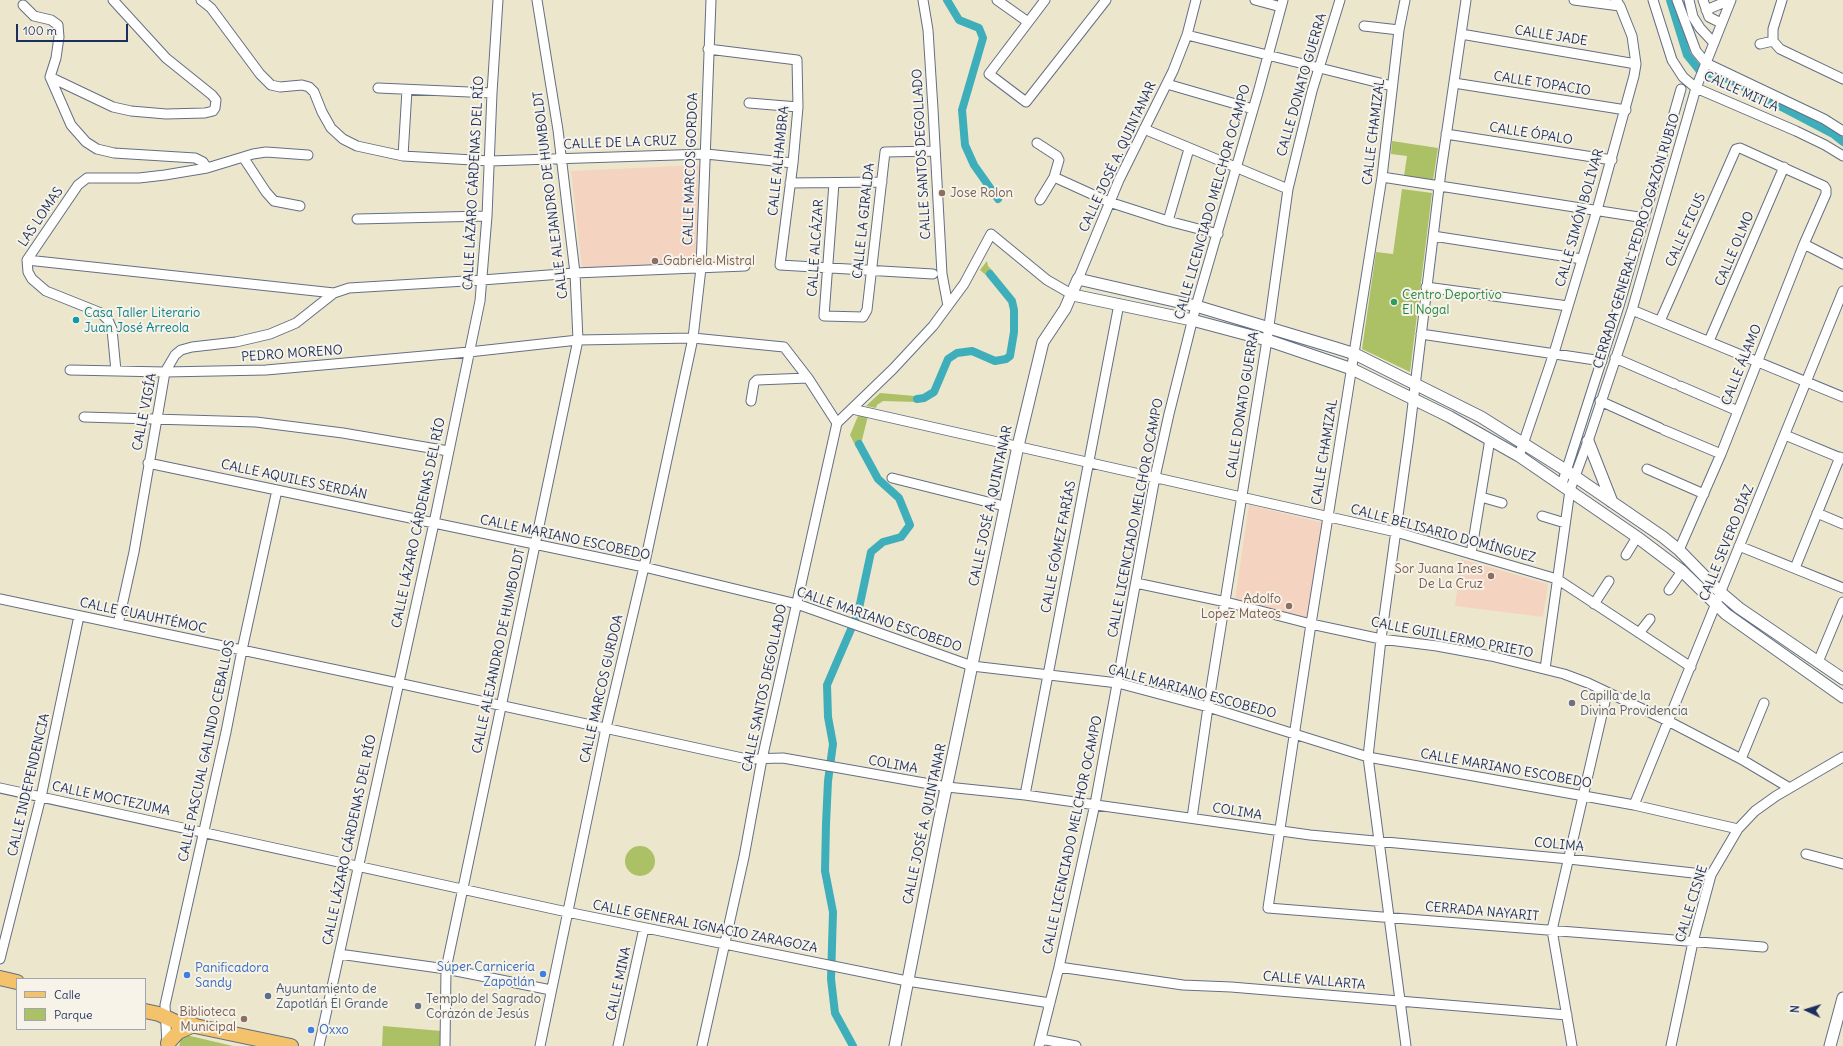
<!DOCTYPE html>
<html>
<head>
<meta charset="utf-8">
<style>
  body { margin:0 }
  #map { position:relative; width:1843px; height:1046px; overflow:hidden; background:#ece7cc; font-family:Delius,sans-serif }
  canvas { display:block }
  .legend { position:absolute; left:16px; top:978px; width:130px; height:52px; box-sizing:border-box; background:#f7f3e8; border:1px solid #9fa5b1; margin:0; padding:5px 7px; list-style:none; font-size:12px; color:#1b2f5e }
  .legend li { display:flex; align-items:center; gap:8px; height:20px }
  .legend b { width:20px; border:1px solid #9fa5b1 }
  .north { position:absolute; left:1787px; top:990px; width:40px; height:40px; -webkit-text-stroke:3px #f7f3e8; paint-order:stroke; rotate:274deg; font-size:11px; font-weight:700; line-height:16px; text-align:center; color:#1b2f5e }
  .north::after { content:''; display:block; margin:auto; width:14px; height:18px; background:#1b2f5e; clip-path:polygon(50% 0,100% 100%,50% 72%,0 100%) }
  .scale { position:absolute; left:16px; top:24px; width:112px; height:18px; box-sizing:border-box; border:2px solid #1b2f5e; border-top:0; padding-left:5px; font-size:12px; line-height:14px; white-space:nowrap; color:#1b2f5e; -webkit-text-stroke:3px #f7f3e8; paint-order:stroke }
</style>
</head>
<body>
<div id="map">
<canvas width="1843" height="1046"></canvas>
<ul class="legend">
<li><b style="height:5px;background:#f4c26a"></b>Calle</li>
<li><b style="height:11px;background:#acc165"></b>Parque</li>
</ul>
<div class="north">N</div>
<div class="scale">100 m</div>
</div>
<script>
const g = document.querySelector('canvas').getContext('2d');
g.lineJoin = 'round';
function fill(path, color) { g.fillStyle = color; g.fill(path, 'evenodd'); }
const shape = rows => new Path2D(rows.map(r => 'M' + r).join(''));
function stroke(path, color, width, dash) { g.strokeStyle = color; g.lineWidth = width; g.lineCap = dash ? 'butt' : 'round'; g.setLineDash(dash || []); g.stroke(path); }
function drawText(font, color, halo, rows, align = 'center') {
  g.font = font + ' Delius,sans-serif'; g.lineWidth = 4; g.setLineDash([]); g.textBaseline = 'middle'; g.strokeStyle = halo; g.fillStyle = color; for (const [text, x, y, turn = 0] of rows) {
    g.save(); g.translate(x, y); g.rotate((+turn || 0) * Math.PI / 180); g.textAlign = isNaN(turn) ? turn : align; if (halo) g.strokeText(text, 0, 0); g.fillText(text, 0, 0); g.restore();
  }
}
fill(shape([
  [699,165,696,263,582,268,571,171],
  [1249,505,1324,523,1308,618,1235,600],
  [1461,559,1548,584,1543,617,1455,606]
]), '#f4d3c0');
fill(shape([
  [1392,141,1438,148,1433,180,1404,176,1407,156,1391,154],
  [1402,189,1432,193,1410,372,1362,349,1376,252,1393,254],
  [987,261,988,266,993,271,988,277,980,270],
  [880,393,915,396,916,402,883,401,877,405,876,408,866,406],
  [860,415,868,416,861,444,856,447,850,435,858,416],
  '625 861a15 15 0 1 1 30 0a15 15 0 1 1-30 0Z',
  [383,1026,442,1031,442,1046,382,1046],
  [186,1035,233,1046,179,1046,181,1039]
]), '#acc165');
stroke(shape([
  [947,0,959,20,979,28,983,38,962,110,965,145,974,165,998,199],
  [1670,0,1687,55,1700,71,1730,80,1833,134,1843,142],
  [917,399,924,398,934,392,948,359,957,353,972,351,995,361,1006,359,1010,356,1014,332,1014,310,1012,301,990,274],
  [853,1046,835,1013,831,979,833,912,825,871,826,824,828,781,833,744,828,717,827,685,858,613,871,552,883,542,901,537,910,525,899,498,878,479,859,444]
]), '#3faebb', 8);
const minor = shape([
  [201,0,211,8,260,74,271,85,280,87,302,85,309,87,314,92,322,112,331,128,343,139,357,146,403,156,490,161,706,154,793,163],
  [923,0,928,30,933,109,942,274,948,306],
  [997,0,1028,22],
  [1045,0,989,74,1026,102,1106,0],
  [1255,0,1281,7],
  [1405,0,1399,30,1382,177,1311,624,1268,908,1763,947],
  [1574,0,1620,6],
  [1653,0,1672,60,1683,77,1696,88,1796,131,1825,145,1843,156],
  [1677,0,1696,51,1706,63,1824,119,1843,131],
  [1689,0,1693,17,1700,28,1714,43],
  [1703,0,1709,17,1721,23],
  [1782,0,1773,29,1773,41,1780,49,1843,79],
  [23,5,34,16,51,20,58,25,59,37,56,58,50,77],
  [1706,10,1730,0],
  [1364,26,1399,30],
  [1461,34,1636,64],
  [1187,35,1392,86],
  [1760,44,1773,41],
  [708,49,797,60,798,107,793,163,780,265,933,274],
  [50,77,113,107,131,111,166,114,205,113,213,111,215,108,216,100,212,95,166,58,113,0],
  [50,77,71,125,86,142,97,149,114,153,195,158,203,162,207,168],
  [1454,83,1626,110],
  [1167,84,1253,109],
  [378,88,492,93],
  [749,103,798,107],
  [1144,129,1288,189],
  [1446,134,1612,160],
  [1037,143,1057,156,1059,160,1054,177,1040,200],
  [403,156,407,90],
  [243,157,266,192,274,201,300,206],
  [1054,177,1109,202,1168,221,1218,234],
  [1382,177,1645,218],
  [790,183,882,182],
  [834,183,824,316,863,317,867,310,885,152,935,151],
  [357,219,487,216],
  [1168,221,1189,149],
  [1433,236,1582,259],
  [1804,244,1843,264],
  [27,260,334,293,349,288,482,280,575,273,745,266],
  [1078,279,1119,180,1173,71,1187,35,1196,0],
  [1426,287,1568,306],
  [1632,310,1843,397],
  [1660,321,1736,149,1740,148,1824,186,1826,189,1826,194,1804,244,1721,454,1679,550],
  [1421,334,1602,361],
  [1709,341,1784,167],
  [1615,358,1675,384],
  [70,370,165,372,266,370,469,352,578,340,693,338,784,347,808,378,837,423],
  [116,371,112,329,108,320,101,313,46,291,32,279,28,272,27,260,78,185,87,178,139,178,165,175,207,168,253,154,266,152,308,155],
  [1680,386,1738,411],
  [751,401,754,383,757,380,808,378],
  [1600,401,1660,428],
  [852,409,1396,532,1557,579,1691,667],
  [84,417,256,422,343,433,448,451],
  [1664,430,1721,454],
  [1785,435,1843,459],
  [1519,456,1554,353,1597,210,1634,76,1636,64,1632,36,1620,6,1616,0],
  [148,463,644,567,797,604,972,666,1118,683,1208,707,1368,757,1634,805,1738,829],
  [1647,469,1704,494],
  [892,478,1004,506],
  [1562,484,1619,306,1681,89],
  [1481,497,1502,503],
  [1817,513,1843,524],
  [1542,516,1565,523],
  [1739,546,1843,588],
  [1471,554,1490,439],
  [1626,555,1637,537],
  [1795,568,1840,457],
  [1136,583,1226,602,1311,624,1381,639,1437,646,1491,656,1564,674,1588,683,1668,721,1741,759,1788,787],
  [1669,590,1682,571],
  [0,599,398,683,747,759,783,758,947,787,1025,795,1310,835,1569,859,1711,875],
  [1594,604,1609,581],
  [118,624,134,552,165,372,175,355,181,350,192,347,236,342,270,334,296,323,334,293],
  [1639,633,1650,619],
  [1818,662,1843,602],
  [1545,669,1570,490,1588,441,1632,310,1696,88,1731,0],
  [1741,759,1764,703],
  [0,788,567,912,907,981,1050,1003],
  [1025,795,1119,304],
  [1634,805,1843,291],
  [1192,818,1208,707,1267,340,1288,189,1312,91,1340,0],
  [1806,854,1843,864],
  [339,954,446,969,551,990],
  [0,959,41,797,79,616],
  [1059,967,1183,985,1231,987,1567,1015],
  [1041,1039,1076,1046],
  [167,1045,165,1005,226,732,242,650,277,490],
  [319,1046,434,523,480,301,487,216,492,93,498,0],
  [445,1046,446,969,578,340,575,273,558,130,537,0],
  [540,1046,606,728,644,567,693,338,701,268,711,0],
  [618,1046,644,928],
  [702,1046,744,857,762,759,837,423,893,369,933,326,964,284,991,234,1047,280,1073,295],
  [1039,1046,1059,967,1095,804,1155,477,1169,414,1196,306,1259,89,1283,0],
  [1406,1046,1368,757,1381,639,1409,436,1441,171,1466,0],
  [1572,1046,1552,930,1607,693],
  [1671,1046,1693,942,1711,875,1738,829,1755,811,1776,796,1843,757]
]);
const tertiary = shape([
  [1073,295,1192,320,1267,340,1314,356,1352,369,1450,417,1519,456,1637,537,1682,571,1726,614,1843,697],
  [1588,441,1612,502],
  [895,1046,939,822,1018,446,1043,342,1065,309,1078,279,1196,306,1336,348,1355,354,1481,417,1567,471,1663,537,1679,550,1720,592,1739,608,1843,679],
  [1830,1046,1843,998]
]);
const primary = shape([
  [0,978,17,982],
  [145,1011,159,1014,176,1022,291,1046],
  [168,1043,178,1032,194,1025]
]);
stroke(minor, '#646f84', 11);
stroke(tertiary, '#646f84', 13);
stroke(primary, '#646f84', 16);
stroke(minor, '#fff', 9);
stroke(tertiary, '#fff', 11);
stroke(primary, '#f4c26a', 14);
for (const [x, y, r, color] of [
  [942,193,4,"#8d6e63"],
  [655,261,4,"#8d6e63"],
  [1394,302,4,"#2e9e5b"],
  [76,320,4,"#0f9aa8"],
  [1491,576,4,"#8d6e63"],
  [1289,606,4,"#8d6e63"],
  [1572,703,4,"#6b7280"],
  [543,974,4,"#3f7fe0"],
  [187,975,4,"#3f7fe0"],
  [268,996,4,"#5c6f8a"],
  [418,1006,4,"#6b7280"],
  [244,1019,4,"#8d6e63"],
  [311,1030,4,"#3f7fe0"]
]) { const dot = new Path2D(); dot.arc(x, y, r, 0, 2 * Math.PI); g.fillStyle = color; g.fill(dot); stroke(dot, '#f7f3e8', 1.5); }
drawText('13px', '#1b2f5e', '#f7f3e8', [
  ["CALLE JADE",1551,36,9],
  ["CALLE TOPACIO",1542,84,9],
  ["CALLE DONATO GUERRA",1302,85,-74],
  ["CALLE MITLA",1741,92,24],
  ["CALLE CHAMIZAL",1374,132,-83],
  ["CALLE ÓPALO",1531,134,9],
  ["CALLE DE LA CRUZ",620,143,-2],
  ["CALLE SANTOS DEGOLLADO",922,154,-93],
  ["CALLE JOSÉ A. QUINTANAR",1118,157,-65],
  ["CALLE ALHAMBRA",779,161,-84],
  ["CALLE MARCOS GORDOA",691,169,-88],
  ["CALLE LÁZARO CÁRDENAS DEL RÍO",474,183,-87],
  ["CALLE ALEJANDRO DE HUMBOLDT",551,195,-97],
  ["CALLE LICENCIADO MELCHOR OCAMPO",1213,202,-74],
  ["LAS LOMAS",41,217,-56],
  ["CALLE SIMÓN BOLÍVAR",1580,218,-74],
  ["CALLE LA GIRALDA",864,221,-84],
  ["CALLE FICUS",1686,230,-66],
  ["CERRADA GENERAL PEDRO OGAZÓN RUBIO",1637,241,-73],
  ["CALLE ALCÁZAR",816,248,-86],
  ["CALLE OLMO",1735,249,-67],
  ["PEDRO MORENO",292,354,-4],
  ["CALLE ÁLAMO",1742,365,-68],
  ["CALLE DONATO GUERRA",1243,405,-81],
  ["CALLE VIGÍA",145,412,-79],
  ["CALLE CHAMIZAL",1325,452,-81],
  ["CALLE AQUILES SERDÁN",294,480,12],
  ["CALLE JOSÉ A. QUINTANAR",991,506,-78],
  ["CALLE LICENCIADO MELCHOR OCAMPO",1136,518,-79],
  ["CALLE LÁZARO CÁRDENAS DEL RÍO",419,523,-78],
  ["CALLE BELISARIO DOMÍNGUEZ",1443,534,15],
  ["CALLE MARIANO ESCOBEDO",565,538,12],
  ["CALLE SEVERO DÍAZ",1727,543,-68],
  ["CALLE GÓMEZ FARÍAS",1059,547,-79],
  ["CALLE CUAUHTÉMOC",143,616,12],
  ["CALLE MARIANO ESCOBEDO",879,620,19],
  ["CALLE GUILLERMO PRIETO",1452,638,11],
  ["CALLE ALEJANDRO DE HUMBOLDT",499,651,-78],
  ["CALLE SANTOS DEGOLLADO",765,688,-78],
  ["CALLE MARCOS GURDOA",602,689,-77],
  ["CALLE MARIANO ESCOBEDO",1192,692,15],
  ["CALLE PASCUAL GALINDO CEBALLOS",207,751,-78],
  ["COLIMA",893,765,10],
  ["CALLE MARIANO ESCOBEDO",1506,769,10],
  ["CALLE INDEPENDENCIA",29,785,-77],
  ["CALLE MOCTEZUMA",111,799,12],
  ["COLIMA",1237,812,9],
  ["CALLE JOSÉ A. QUINTANAR",925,824,-78],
  ["CALLE LICENCIADO MELCHOR OCAMPO",1073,835,-78],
  ["CALLE LÁZARO CÁRDENAS DEL RÍO",350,840,-78],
  ["COLIMA",1559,845,5],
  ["CALLE CISNE",1692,904,-73],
  ["CERRADA NAYARIT",1482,912,5],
  ["CALLE GENERAL IGNACIO ZARAGOZA",705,927,11],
  ["CALLE VALLARTA",1314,981,5],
  ["CALLE MINA",619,984,-78]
]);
drawText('13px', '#785e54', '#f7f3e8', [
  ["Jose Rolon",950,193,"left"],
  ["Gabriela Mistral",663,261,"left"],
  ["Sor Juana Ines",1483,569],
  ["De La Cruz",1483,584],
  ["Adolfo",1281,599],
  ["Lopez Mateos",1281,614],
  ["Biblioteca",236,1012],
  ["Municipal",236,1027]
], 'right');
drawText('13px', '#27864d', '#f7f3e8', [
  ["Centro Deportivo",1402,295],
  ["El Nogal",1402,310]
], 'left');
drawText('13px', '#0d838f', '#f7f3e8', [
  ["Casa Taller Literario",84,313],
  ["Juan José Arreola",84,328]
], 'left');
drawText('13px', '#5b616d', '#f7f3e8', [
  ["Capilla de la",1580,696],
  ["Divina Providencia",1580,711],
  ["Templo del Sagrado",426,999],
  ["Corazón de Jesús",426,1014]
], 'left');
drawText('13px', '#366cbe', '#f7f3e8', [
  ["Súper Carnicería",535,967,"right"],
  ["Zapotlán",535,982,"right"],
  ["Panificadora",195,968],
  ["Sandy",195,983],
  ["Oxxo",319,1030]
], 'left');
drawText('13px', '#4e5e75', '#f7f3e8', [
  ["Ayuntamiento de",276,989],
  ["Zapotlán El Grande",276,1004]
], 'left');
</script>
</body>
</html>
